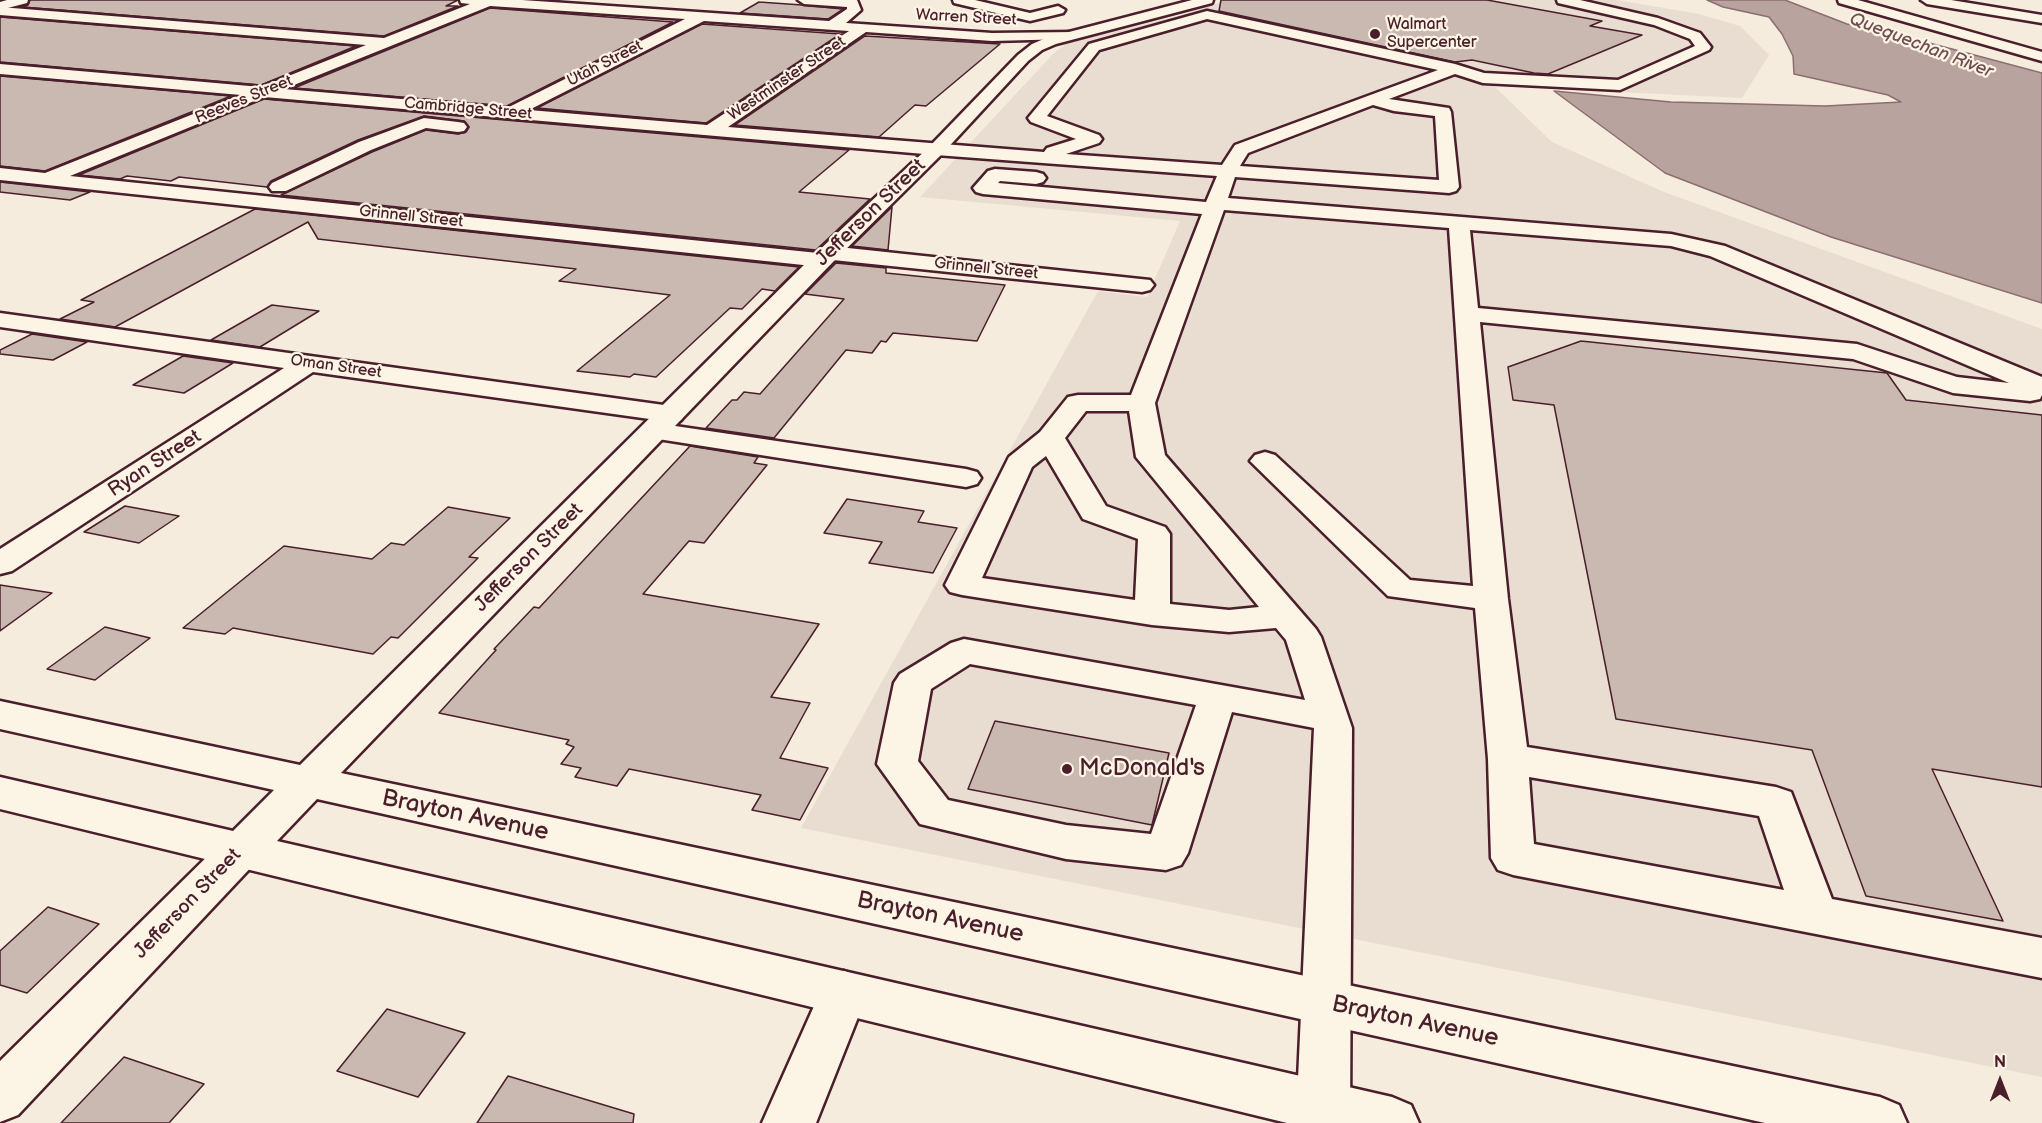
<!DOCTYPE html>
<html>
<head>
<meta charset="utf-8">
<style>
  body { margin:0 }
  #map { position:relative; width:2042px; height:1123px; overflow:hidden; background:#f5ecde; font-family:"Balsamiq Sans",sans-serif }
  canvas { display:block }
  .north { position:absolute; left:1970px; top:1051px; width:60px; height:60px; -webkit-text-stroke:4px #fcf5e5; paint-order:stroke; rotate:0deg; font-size:16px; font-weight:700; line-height:24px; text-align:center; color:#4a1f2b }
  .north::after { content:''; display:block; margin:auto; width:21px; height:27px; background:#4a1f2b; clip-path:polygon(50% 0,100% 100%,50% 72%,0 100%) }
</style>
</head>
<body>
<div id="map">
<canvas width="2042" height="1123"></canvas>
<div class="north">N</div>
</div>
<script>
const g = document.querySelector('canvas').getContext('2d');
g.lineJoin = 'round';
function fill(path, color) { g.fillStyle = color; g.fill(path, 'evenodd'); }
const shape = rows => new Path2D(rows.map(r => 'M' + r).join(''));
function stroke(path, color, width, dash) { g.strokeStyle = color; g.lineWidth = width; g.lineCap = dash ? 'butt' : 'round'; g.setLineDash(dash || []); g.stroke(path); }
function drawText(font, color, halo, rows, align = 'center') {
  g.font = font + ' "Balsamiq Sans",sans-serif'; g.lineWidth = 4.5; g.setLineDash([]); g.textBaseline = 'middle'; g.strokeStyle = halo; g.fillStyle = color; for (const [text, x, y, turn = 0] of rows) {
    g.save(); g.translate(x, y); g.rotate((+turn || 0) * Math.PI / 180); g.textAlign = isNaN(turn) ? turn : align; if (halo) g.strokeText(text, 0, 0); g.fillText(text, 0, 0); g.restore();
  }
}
fill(shape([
  [1228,0,1617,0,1699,14,1740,26,1769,55,1742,98,1494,86,1552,142,1664,192,2042,329,2042,1077,801,828,1098,291,1147,297,1180,221,920,197,1054,53,1067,43,1185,14]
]), '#e8ddd0');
const water = shape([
  [1707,0,1785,0,1847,24,1922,41,2042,73,2042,303,1831,237,1665,173,1554,91,1671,102,1825,106,1901,102,1888,95,1794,74,1793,56,1782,34,1769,17,1723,7,1707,0]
]);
fill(water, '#b8a39e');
stroke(water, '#8c6e70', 1.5);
const building = shape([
  [30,0,458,0,446,6,458,6,384,36,22,7,28,5,30,0],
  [1221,0,1487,0,1602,21,1590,26,1642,35,1548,74,1534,73,1472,60,1455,62,1219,11,1221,0],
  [759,2,802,5,843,9,828,19,740,13,759,2],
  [490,8,673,22,507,106,294,88,490,8],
  [0,17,356,46,261,85,0,62,0,17],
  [702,24,840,34,706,123,537,108,702,24],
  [865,36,1000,44,926,106,915,105,879,137,735,125,865,36],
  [0,76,231,96,45,171,0,166,0,76],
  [264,99,849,150,799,192,870,199,816,250,281,195,372,152,426,130,458,134,466,132,469,127,464,121,424,116,358,140,271,181,267,187,179,177,171,181,127,176,120,179,79,175,264,99],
  [0,182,90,192,70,200,0,192,0,182],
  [892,207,888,250,852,246,892,207],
  [255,209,799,267,775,291,762,289,742,309,730,308,656,377,634,374,630,377,577,371,670,295,559,281,576,269,318,239,308,222,115,327,60,319,94,302,81,300,255,209],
  [836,263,886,268,886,273,1005,285,977,341,893,333,886,342,881,341,872,353,846,350,774,438,706,428,732,400,737,400,744,392,760,394,844,299,805,294,836,263],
  [272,305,319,311,260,347,211,340,272,305],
  [32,334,87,342,53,360,0,354,0,350,32,334],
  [1581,341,1887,373,1906,400,2042,415,2042,787,1932,769,2003,921,1866,896,1812,750,1616,719,1554,405,1513,400,1508,367,1581,341],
  [183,356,233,363,184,393,133,385,183,356],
  [690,446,758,457,754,463,767,465,704,543,689,541,643,594,819,624,771,697,810,703,780,758,828,768,800,820,752,810,761,795,629,769,617,786,575,777,581,768,561,764,574,747,566,744,569,740,439,713,496,650,494,649,534,607,539,608,690,446],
  [847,499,924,511,918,522,957,528,933,573,869,563,882,542,824,533,847,499],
  [125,506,179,516,139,543,84,532,125,506],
  [448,507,510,518,469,557,478,558,398,638,391,637,373,654,233,628,225,634,183,628,284,546,372,559,391,543,404,545,448,507],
  [0,585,52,593,0,631,0,585],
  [105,627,150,638,95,680,47,669,105,627],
  [995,721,1169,753,1152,825,968,789,995,721],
  [48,907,99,924,27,993,0,985,0,951,48,907],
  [387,1009,465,1033,418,1097,337,1071,387,1009],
  [124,1057,204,1084,169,1123,61,1123,124,1057],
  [508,1076,634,1114,633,1123,477,1123,508,1076]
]);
fill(building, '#cab9b1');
stroke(building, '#4a1f2b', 1.5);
const minor = shape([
  [460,0,522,0,829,21,847,9,847,7,804,4,798,0,857,0,861,10,846,23,992,33,1075,32,1077,35,1070,39,992,41,866,32,728,127,1044,152,1047,148,1076,139,1031,122,1028,118,1089,44,1207,11,1455,64,1484,73,1618,80,1695,46,1690,39,1654,25,1558,3,1557,0,1580,0,1658,18,1700,33,1711,47,1709,50,1620,90,1483,83,1455,74,1389,99,1449,108,1451,112,1459,187,1456,191,1449,193,1235,177,1228,198,1671,234,1725,246,2042,377,2042,395,2040,399,2030,401,1953,393,1853,359,1480,322,1508,599,1527,747,1776,787,1791,792,1832,899,2042,938,2042,978,1513,875,1498,870,1491,858,1488,759,1475,608,1388,596,1250,461,1255,455,1265,452,1275,455,1410,580,1473,586,1449,228,1224,210,1155,403,1165,455,1316,629,1321,637,1352,728,1350,1123,1296,1123,1314,728,1232,712,1188,853,1181,865,1166,870,1066,859,920,824,877,764,894,683,900,674,951,643,964,639,1305,700,1286,640,1276,628,1229,632,1152,625,962,595,950,592,945,585,1009,457,1040,432,1068,397,1078,395,1131,395,1202,214,983,194,976,192,973,188,988,171,995,169,1036,172,1043,174,1046,178,1043,182,1036,184,1000,181,998,183,1206,202,1217,176,936,155,264,97,70,176,818,253,821,248,829,246,1150,280,1154,285,1150,290,1142,292,833,260,830,265,822,267,0,180,0,168,45,173,241,95,0,74,0,64,261,87,366,45,0,15,0,7,384,38,470,4,461,3,460,0],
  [490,6,685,19,507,108,284,89,490,6],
  [1207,19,1438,70,1235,145,1222,165,1066,154,1099,143,1102,139,1099,135,1047,116,1099,50,1207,19],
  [704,21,849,31,707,125,529,110,704,21],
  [1373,105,1394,111,1435,116,1439,180,1240,166,1248,153,1373,105],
  [1470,230,1671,246,1710,256,2009,383,1957,377,1857,344,1478,308,1470,230],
  [1086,411,1129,411,1136,457,1259,607,1229,610,1170,604,1170,534,1165,527,1106,506,1065,438,1086,411],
  [1046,456,1083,519,1138,539,1135,600,982,578,1032,467,1046,456],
  [970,664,1196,705,1151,834,1066,825,948,800,918,761,931,689,970,664],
  [1529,777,1759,816,1784,890,1534,844,1529,777],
  [953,0,975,0,1030,13,1058,6,1065,10,1063,13,1030,21,954,3,953,0],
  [424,118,458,122,464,123,467,127,464,131,458,132,426,128,371,150,286,191,272,191,269,187,272,183,359,142,424,118],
  [0,313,671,406,681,408,685,414,681,420,671,422,313,372,12,571,0,574,0,549,284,368,0,327,0,313],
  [655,423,966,469,977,472,981,478,977,484,966,487,645,437,641,431,645,425,655,423],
  [241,833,256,838,263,850,256,862,18,1115,0,1122,0,1061,226,838,241,833],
  [844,971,861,977,868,992,816,1123,762,1123,827,977,844,971]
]);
const major = shape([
  [7,0,28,0,27,3,0,10,0,2,7,0],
  [1192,0,1213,0,1212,3,1056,44,1042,50,1028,61,942,154,830,265,341,773,1880,1097,1899,1105,1907,1123,1765,1123,317,799,277,841,1392,1097,1411,1105,1419,1123,1287,1123,0,809,0,777,233,831,274,790,0,729,0,701,300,765,814,255,930,146,1018,55,1032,44,1046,38,1192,0]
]);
const highway = shape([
  [1838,0,1858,0,2042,52,2042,61,1839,3,1838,0],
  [1921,0,1951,0,2042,15,2042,23,1927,4,1921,0]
]);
stroke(minor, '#4a1f2b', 5);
stroke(major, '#4a1f2b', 5);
stroke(highway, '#4a1f2b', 5);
fill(minor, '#fcf5e5');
fill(major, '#fcf5e5');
fill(highway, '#fcf5e5');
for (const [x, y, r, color] of [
  [1375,34,6,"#4a1f2b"],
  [1067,769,6,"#4a1f2b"]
]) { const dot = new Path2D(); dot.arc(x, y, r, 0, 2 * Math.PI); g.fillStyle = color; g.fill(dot); stroke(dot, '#fcf5e5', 2); }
drawText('16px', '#4a1f2b', '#fcf5e5', [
  ["Warren Street",966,18,3],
  ["Utah Street",605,64,-27],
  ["Westminster Street",787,79,-34],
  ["Reeves Street",244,100,-22],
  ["Cambridge Street",468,109,5],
  ["Grinnell Street",411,217,6],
  ["Grinnell Street",986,269,6],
  ["Oman Street",336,367,8]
]);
drawText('16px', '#4a1f2b', '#fcf5e5', [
  ["Walmart",1387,25],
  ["Supercenter",1387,43]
], 'left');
drawText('italic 18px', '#704d53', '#fcf5e5', [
  ["Quequechan River",1921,46,21]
]);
drawText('20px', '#4a1f2b', '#fcf5e5', [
  ["Jefferson Street",871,213,-44],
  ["Ryan Street",155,464,-33],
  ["Jefferson Street",529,558,-45],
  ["Jefferson Street",188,904,-46]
]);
drawText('24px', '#4a1f2b', '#fcf5e5', [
  ["McDonald's",1079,769]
], 'left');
drawText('24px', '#4a1f2b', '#fcf5e5', [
  ["Brayton Avenue",465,816,12],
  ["Brayton Avenue",940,918,12],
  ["Brayton Avenue",1415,1022,12]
]);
</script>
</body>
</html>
